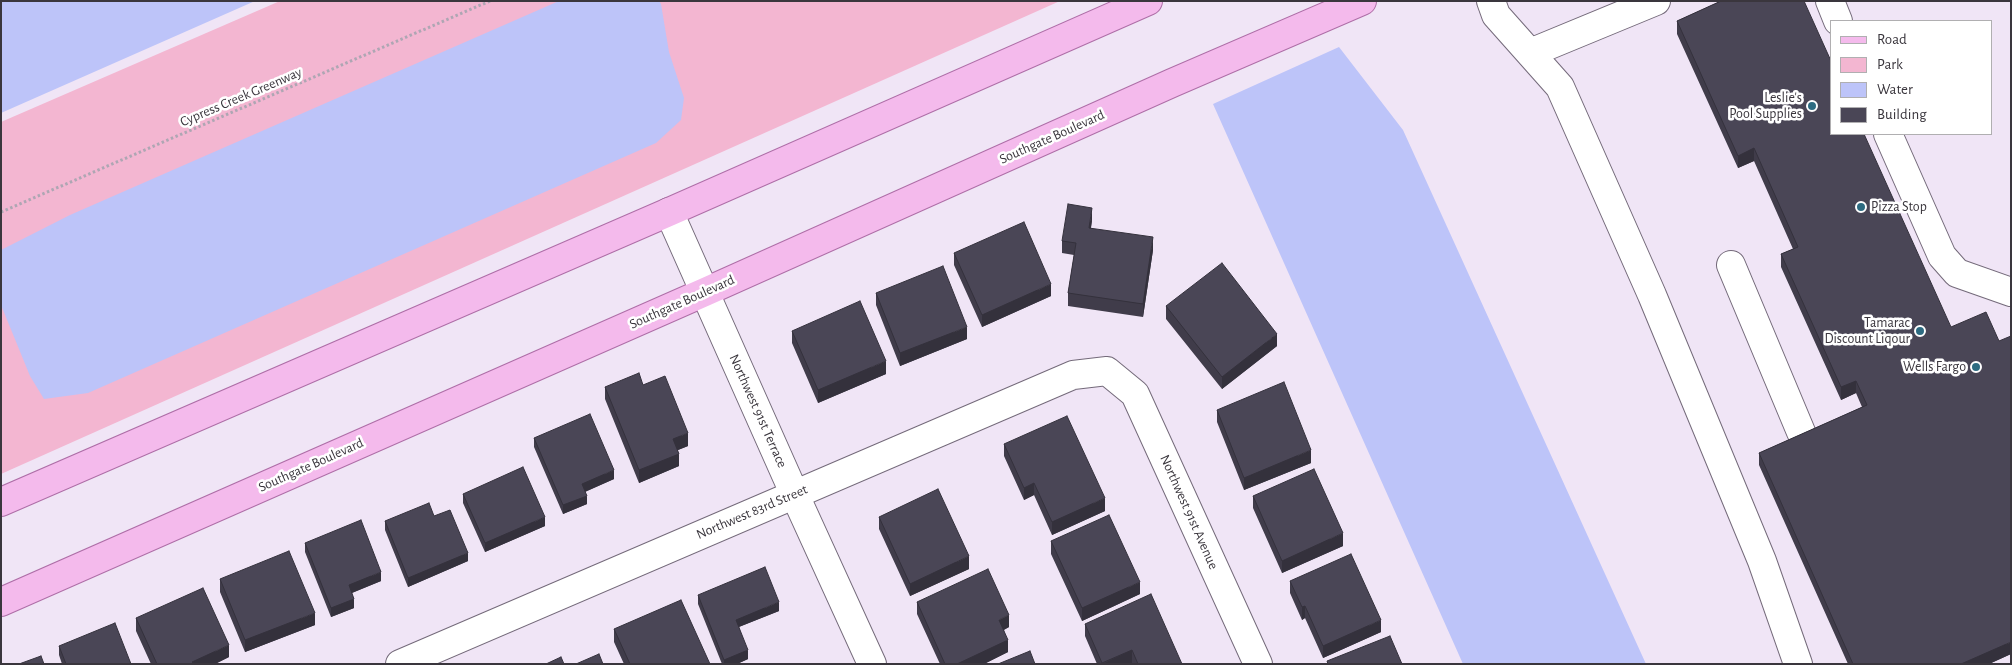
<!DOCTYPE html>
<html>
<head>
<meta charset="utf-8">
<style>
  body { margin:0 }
  #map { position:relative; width:2012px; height:665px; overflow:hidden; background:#f0e5f6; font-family:"Alegreya Sans",sans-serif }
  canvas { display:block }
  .frame { position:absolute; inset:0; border:2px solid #3a363d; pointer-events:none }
  .legend { position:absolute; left:1830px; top:20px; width:162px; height:115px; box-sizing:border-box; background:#fff; border:1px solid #b0afb1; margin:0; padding:6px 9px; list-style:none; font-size:15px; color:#3a363d }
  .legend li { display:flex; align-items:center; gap:10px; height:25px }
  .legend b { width:25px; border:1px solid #b0afb1 }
</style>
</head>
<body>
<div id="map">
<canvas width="2012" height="665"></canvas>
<div class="frame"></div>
<ul class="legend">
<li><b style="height:6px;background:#f4baec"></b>Road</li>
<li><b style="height:14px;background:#f3b6d1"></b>Park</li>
<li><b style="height:14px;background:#bdc4f9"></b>Water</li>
<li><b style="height:14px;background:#4a4656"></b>Building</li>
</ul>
</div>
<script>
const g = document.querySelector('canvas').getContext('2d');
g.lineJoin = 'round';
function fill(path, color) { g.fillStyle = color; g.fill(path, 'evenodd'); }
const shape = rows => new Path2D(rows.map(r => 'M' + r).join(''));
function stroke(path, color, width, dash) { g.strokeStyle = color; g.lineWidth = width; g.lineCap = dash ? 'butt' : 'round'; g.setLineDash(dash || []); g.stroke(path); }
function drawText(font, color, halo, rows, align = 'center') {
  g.font = font + ' "Alegreya Sans",sans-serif'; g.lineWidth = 5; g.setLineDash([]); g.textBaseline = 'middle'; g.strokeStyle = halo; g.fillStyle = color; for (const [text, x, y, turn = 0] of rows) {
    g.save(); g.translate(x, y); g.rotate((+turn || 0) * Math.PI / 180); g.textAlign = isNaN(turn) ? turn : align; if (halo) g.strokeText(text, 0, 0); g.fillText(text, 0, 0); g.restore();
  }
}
fill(shape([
  [280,1,1060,1,1,474,1,122]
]), '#f3b6d1');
fill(shape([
  [1,1,255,1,1,113],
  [559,1,659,1,661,4,669,52,684,98,681,120,656,143,88,393,44,399,30,376,1,305,1,250,70,215],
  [1339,47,1403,130,1646,664,1463,664,1213,104]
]), '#bdc4f9');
const minor = shape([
  [1491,1,1496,15,1560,87,1652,295,1762,561,1798,664],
  [1830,1,1838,21],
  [1530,53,1656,1],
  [1888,134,1942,256,1957,273,2011,292],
  [669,212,794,493,872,664],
  [1731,265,1801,432],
  [400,664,1073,375,1107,371,1135,394,1258,664]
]);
const major = shape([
  [1,502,669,212,1148,1],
  [1,602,705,292,1172,83,1362,1]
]);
stroke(minor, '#746a7a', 30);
stroke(major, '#ae6ea7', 30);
stroke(shape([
  [1,212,490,1]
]), '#aea6b3', 3, [2.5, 2.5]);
stroke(minor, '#fff', 28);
stroke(major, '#f4baec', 28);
fill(shape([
  [1721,1,2011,654,1989,664,1848,664,1759,465,1759,453,1862,407,1856,393,1841,400,1781,267,1781,254,1793,249,1754,161,1738,168,1677,34,1677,21],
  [1092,220,1091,228,1153,250,1143,317,1068,306,1068,293,1074,255,1062,253,1062,241],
  [954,253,1051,296,982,327,954,265],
  [876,293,967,339,900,366,876,305],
  [1166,306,1277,346,1222,389,1166,319],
  [792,331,886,374,818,403,792,343],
  [643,385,688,446,678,450,679,466,639,483,605,399,605,387],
  [1217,410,1311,463,1244,490,1217,422],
  [534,438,614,479,585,492,587,504,563,514,534,447],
  [1004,444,1105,511,1052,535,1034,495,1024,500,1004,456],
  [463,494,545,526,485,552,463,503],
  [1253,496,1343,546,1282,573,1253,508],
  [434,516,468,561,408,587,385,530,385,521],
  [879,517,969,569,910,596,879,529],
  [1051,541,1140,594,1082,621,1051,554],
  [305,543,381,581,352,593,354,608,331,617,305,552],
  [220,579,315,625,245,652,220,592],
  [1290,581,1381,632,1323,658,1305,618,1302,620,1290,593],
  [698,595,779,611,739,627,748,659,737,664,722,664,698,604],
  [917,602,1009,627,1004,630,1008,652,984,664,940,664,917,614],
  [136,618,229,657,215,664,151,664,136,631],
  [1085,624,1182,664,1133,664,1132,663,1129,664,1097,664,1085,636],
  [614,629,710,664,624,664,614,642],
  [59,646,131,664,62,664,59,655]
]), '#403c4a');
fill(shape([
  [1754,148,1754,161,1738,168,1738,156],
  [1092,208,1092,220,1089,240,1089,228],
  [1153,237,1153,250,1143,317,1143,304],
  [1051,284,1051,296,982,327,982,315],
  [967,327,967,339,900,366,900,353],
  [1277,334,1277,346,1222,389,1222,377],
  [886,361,886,374,818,403,818,390],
  [1856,381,1856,393,1841,400,1841,387],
  [688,433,688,446,673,452,673,439],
  [1311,450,1311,463,1244,490,1244,478],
  [679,454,679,466,639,483,639,470],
  [614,470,614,479,582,493,582,484],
  [1034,483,1034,495,1024,500,1024,488],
  [587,496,587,504,563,514,563,505],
  [1105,498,1105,511,1052,535,1052,522],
  [545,517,545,526,485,552,485,543],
  [1343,533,1343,546,1282,573,1282,561],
  [468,553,468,561,408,587,408,578],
  [969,556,969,569,910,596,910,584],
  [381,572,381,581,349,594,349,585],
  [1140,582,1140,594,1082,621,1082,608],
  [354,599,354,608,331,617,331,608],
  [779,602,779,611,736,628,736,620],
  [1305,606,1305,618,1302,620,1302,607],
  [315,613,315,625,245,652,245,640],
  [1009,615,1009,627,999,632,999,620],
  [1381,620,1381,632,1323,658,1323,646],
  [1008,640,1008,652,984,664,957,664],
  [2011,642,2011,654,1989,664,1961,664],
  [229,645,229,657,215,664,192,664,192,662],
  [748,650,748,659,737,664,724,664,724,660],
  [1132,650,1132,663,1129,664,1102,664]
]), '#34313c');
const building = shape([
  [1721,1,1804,1,1831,61,1831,134,1864,134,1951,327,1986,312,1999,341,2011,336,2011,642,1961,664,1853,664,1759,453,1867,405,1856,381,1841,387,1781,254,1798,247,1754,148,1738,156,1677,21,1721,1],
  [1068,204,1092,208,1089,228,1153,237,1143,304,1068,293,1076,243,1062,241,1068,204],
  [1024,222,1051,284,982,315,954,253,1024,222],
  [1222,263,1277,334,1222,377,1166,306,1222,263],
  [943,266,967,327,900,353,876,293,943,266],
  [860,301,886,361,818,390,792,331,860,301],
  [639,373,643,385,665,376,688,433,673,439,679,454,639,470,605,387,639,373],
  [1284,382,1311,450,1244,478,1217,410,1284,382],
  [590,414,614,470,582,484,587,496,563,505,534,438,590,414],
  [1067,416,1105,498,1052,522,1034,483,1024,488,1004,444,1067,416],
  [523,467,545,517,485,543,463,494,523,467],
  [1314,469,1343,533,1282,561,1253,496,1314,469],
  [938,489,969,556,910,584,879,517,938,489],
  [429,503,434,516,450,510,468,553,408,578,385,521,429,503],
  [1109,515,1140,582,1082,608,1051,541,1109,515],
  [361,520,381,572,349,585,354,599,331,608,305,543,361,520],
  [289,551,315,613,245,640,220,579,289,551],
  [1351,554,1381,620,1323,646,1305,606,1302,607,1290,581,1351,554],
  [765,567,779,602,736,620,748,650,724,660,698,595,765,567],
  [988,569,1009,615,999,620,1008,640,957,664,945,664,917,602,988,569],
  [203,588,229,645,192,662,194,664,157,664,136,618,203,588],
  [1151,594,1182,664,1138,664,1132,650,1102,663,1085,624,1151,594],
  [681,600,710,664,630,664,614,629,681,600],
  [115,623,131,664,66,664,59,646,115,623],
  [1390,636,1402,664,1328,664,1327,661,1390,636],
  [1030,651,1035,664,998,664,1030,651],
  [599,654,603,664,576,664,599,654],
  [41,656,44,664,19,664,41,656],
  [561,657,564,664,546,664,561,657]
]);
fill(building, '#4a4656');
stroke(building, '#34313c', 1);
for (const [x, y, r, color] of [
  [1812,106,5,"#2d6b81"],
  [1861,207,5,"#2d6b81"],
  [1920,331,5,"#2d6b81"],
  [1976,367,5,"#2d6b81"]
]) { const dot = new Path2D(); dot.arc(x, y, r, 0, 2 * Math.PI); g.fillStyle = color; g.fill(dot); stroke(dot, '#fff', 2); }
drawText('14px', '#3a363d', '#fff', [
  ["Cypress Creek Greenway",241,97,-23],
  ["Southgate Boulevard",1052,137,-24],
  ["Southgate Boulevard",682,302,-24],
  ["Northwest 91st Terrace",758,411,66],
  ["Southgate Boulevard",311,465,-24],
  ["Northwest 83rd Street",752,512,-23],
  ["Northwest 91st Avenue",1189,512,66]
]);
drawText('14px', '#3a363d', '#fff', [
  ["Leslie's",1802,98],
  ["Pool Supplies",1802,114],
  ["Pizza Stop",1871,207,"left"],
  ["Tamarac",1910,323],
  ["Discount Liqour",1910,339],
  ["Wells Fargo",1966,367]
], 'right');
</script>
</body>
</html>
